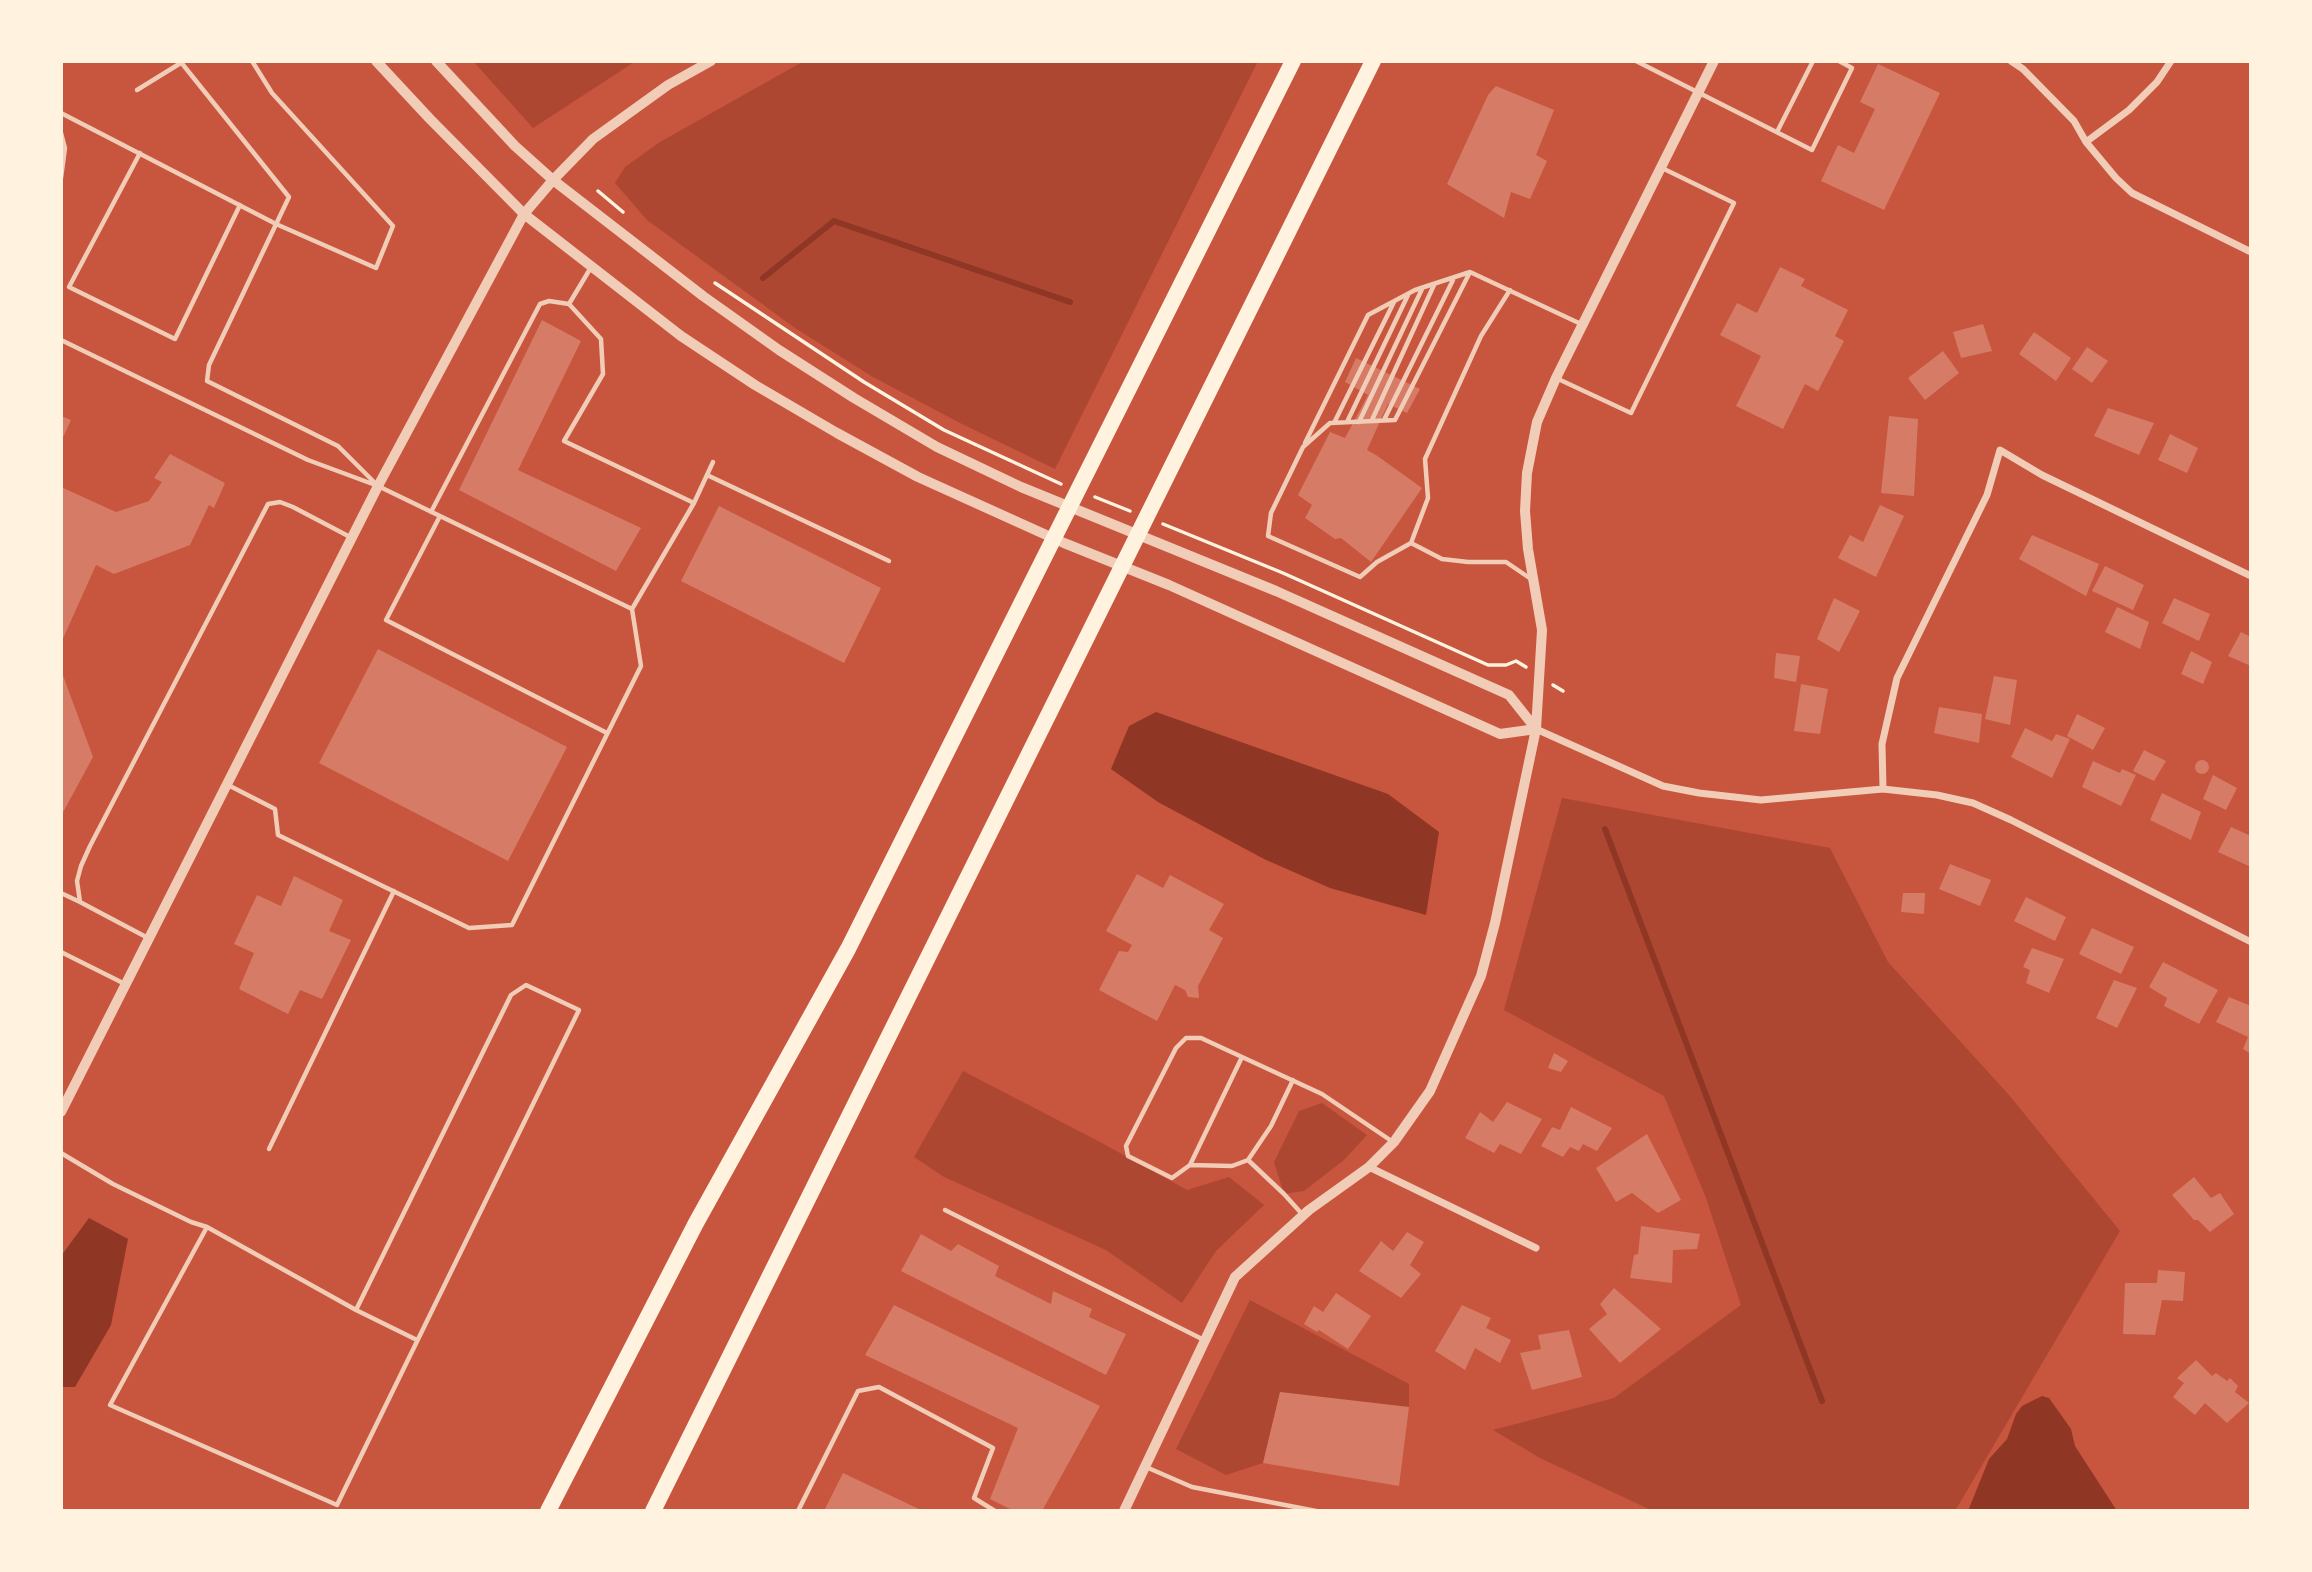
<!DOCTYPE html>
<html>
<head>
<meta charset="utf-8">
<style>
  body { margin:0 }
  #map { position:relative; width:2312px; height:1572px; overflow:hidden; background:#c8553d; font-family:"Nunito Sans",sans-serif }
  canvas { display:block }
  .frame { position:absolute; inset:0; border:63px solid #fff3e0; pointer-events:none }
</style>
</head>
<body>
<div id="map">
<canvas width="2312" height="1572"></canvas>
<div class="frame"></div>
</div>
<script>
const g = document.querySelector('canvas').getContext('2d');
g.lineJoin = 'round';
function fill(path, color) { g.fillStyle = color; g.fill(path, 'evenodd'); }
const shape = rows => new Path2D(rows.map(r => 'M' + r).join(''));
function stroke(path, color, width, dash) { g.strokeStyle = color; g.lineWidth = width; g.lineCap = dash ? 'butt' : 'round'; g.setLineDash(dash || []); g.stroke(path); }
fill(shape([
  [473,61,636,61,533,128],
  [804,61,1258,61,1055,469,960,423,873,377,795,328,647,220,615,183,625,167,660,142],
  [1562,798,1830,848,1888,962,2009,1095,2120,1231,1955,1511,1653,1511,1540,1458,1493,1430,1614,1398,1741,1305,1706,1198,1664,1096,1504,1010],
  [963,1071,1100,1142,1187,1190,1229,1177,1264,1205,1216,1251,1182,1303,1106,1250,944,1177,914,1157],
  [1322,1103,1367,1135,1344,1160,1304,1191,1284,1194,1274,1162,1299,1111],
  [1250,1300,1409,1384,1409,1407,1280,1393,1263,1463,1226,1475,1176,1449]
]), '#ae4732');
fill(shape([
  [1156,712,1388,794,1439,832,1426,915,1330,888,1264,859,1158,802,1111,769,1129,726],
  [89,1218,128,1239,111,1325,75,1387,61,1387,61,1256],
  [2042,1396,2049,1398,2071,1429,2075,1446,2117,1511,1968,1511,1989,1459,2007,1439,2016,1414,2022,1406]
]), '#8f3625');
stroke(shape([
  [763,278,834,221,1070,302],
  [1605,829,1822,1401]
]), '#8f3625', 6);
fill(shape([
  [1878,64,1940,93,1884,210,1821,181,1838,145,1854,153,1875,109,1860,102],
  [1496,86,1554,110,1536,155,1547,161,1530,199,1511,192,1504,218,1447,184,1488,95],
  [1780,267,1805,279,1801,286,1848,310,1835,336,1844,341,1818,391,1805,384,1783,429,1736,406,1761,356,1720,335,1737,303,1757,313],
  [542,320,581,341,518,470,641,528,616,571,459,490],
  [1983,324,1992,351,1961,358,1953,332],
  [2034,332,2071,358,2056,381,2019,354],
  [2087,347,2108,361,2092,383,2072,369],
  [1943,351,1959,373,1925,400,1908,378],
  [1356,358,1420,389,1407,413,1388,404,1367,450,1376,455,1422,488,1371,562,1341,538,1335,539,1305,518,1312,505,1298,495,1330,432,1345,438,1368,395,1345,382],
  [2108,408,2154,423,2139,455,2094,436],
  [61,416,71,420,61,442],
  [1889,416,1918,419,1914,496,1881,493],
  [2170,434,2198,448,2187,473,2158,460],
  [170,454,225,483,214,508,209,505,190,545,114,574,96,565,61,643,61,487,116,512,149,501,162,482,154,478],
  [1880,505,1904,516,1876,577,1838,558,1850,535,1863,542],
  [719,506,881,588,844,663,681,581],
  [2032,535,2099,564,2086,596,2019,559],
  [2105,566,2144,585,2133,610,2092,591],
  [1834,598,1860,611,1839,652,1817,639],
  [2174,598,2210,614,2199,641,2162,623],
  [2117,607,2149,622,2140,649,2105,632],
  [2241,632,2251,637,2251,666,2228,656],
  [378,649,567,747,508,861,319,763],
  [2191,651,2212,662,2203,684,2181,674],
  [1776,653,1800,656,1796,682,1774,678],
  [61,670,93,757,61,816],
  [1994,676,2017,680,2010,725,1985,719],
  [1801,684,1828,689,1820,734,1794,731],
  [1939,707,1982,714,1979,743,1934,733],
  [2077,714,2105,728,2093,750,2067,736],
  [2025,728,2052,741,2056,734,2070,739,2052,778,2011,757],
  [2144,750,2166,761,2154,781,2133,771],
  '2195 767a7 7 0 1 1 14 0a7 7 0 1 1-14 0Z',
  [2093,761,2120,773,2122,769,2136,775,2121,806,2082,787],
  [2213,775,2237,788,2226,810,2203,799],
  [2162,793,2201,812,2191,840,2150,820],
  [2231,827,2251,836,2251,867,2218,852],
  [1950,864,1991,880,1980,906,1939,889],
  [1137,874,1163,888,1170,875,1224,904,1209,930,1223,938,1198,986,1199,998,1188,997,1185,990,1175,985,1157,1021,1099,990,1119,951,1128,952,1132,945,1106,931],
  [294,876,343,900,329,931,351,940,322,999,300,990,288,1014,239,989,254,953,234,944,257,895,281,906],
  [1903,893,1925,893,1924,914,1901,912],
  [2026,897,2066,917,2055,941,2014,921],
  [2092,928,2134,947,2121,974,2079,954],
  [2032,948,2064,959,2049,993,2026,983,2030,970,2023,967],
  [2163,962,2218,990,2199,1024,2164,1006,2167,998,2149,987],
  [2114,980,2137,988,2117,1028,2096,1018],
  [2229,997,2251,1006,2251,1054,2243,1049,2248,1037,2216,1022],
  [1554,1053,1568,1061,1561,1072,1548,1068],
  [1507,1102,1542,1119,1521,1154,1500,1144,1494,1153,1465,1138,1480,1112,1493,1122],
  [1571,1107,1612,1128,1597,1151,1583,1144,1579,1151,1570,1147,1563,1157,1541,1146,1552,1127,1560,1130],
  [1647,1134,1681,1200,1658,1213,1632,1193,1616,1202,1596,1168],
  [2194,1177,2211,1198,2220,1193,2234,1214,2210,1232,2198,1220,2194,1220,2172,1195],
  [1641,1226,1700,1234,1697,1249,1673,1250,1672,1283,1630,1278,1634,1255,1638,1254],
  [1407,1232,1424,1242,1410,1265,1421,1274,1401,1298,1359,1271,1381,1241,1393,1251],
  [921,1234,951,1251,958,1244,999,1266,995,1276,1051,1304,1053,1291,1092,1309,1089,1317,1126,1334,1106,1375,901,1271],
  [2158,1270,2185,1272,2183,1301,2162,1300,2155,1335,2123,1334,2125,1283,2157,1283],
  [1614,1288,1661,1329,1620,1363,1589,1329,1607,1314,1600,1304],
  [1336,1293,1371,1316,1348,1349,1319,1330,1317,1332,1304,1324,1314,1306,1323,1312],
  [894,1305,1100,1406,1042,1511,1014,1511,990,1499,1018,1428,865,1355],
  [1462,1305,1491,1318,1486,1328,1511,1340,1500,1363,1475,1348,1465,1370,1435,1351],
  [1569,1330,1582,1377,1532,1390,1520,1353,1541,1349,1538,1335],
  [2196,1360,2212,1376,2216,1373,2227,1381,2230,1378,2238,1386,2235,1392,2249,1403,2227,1423,2205,1403,2195,1415,2173,1397,2184,1383,2177,1378],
  [1280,1392,1409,1407,1399,1486,1263,1463],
  [843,1473,923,1511,824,1511]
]), '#d67c66');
stroke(shape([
  [598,191,623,212],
  [715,283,864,382,944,430,1061,484],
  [1095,497,1130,511],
  [1163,524,1283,573,1488,665,1506,665,1516,661,1526,667],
  [1553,685,1563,691]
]), '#fff3e0', 3.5);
stroke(shape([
  [180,61,289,197,209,365,207,381,338,446,375,483],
  [1636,61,1812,150,1852,68,1839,61],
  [137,90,184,61],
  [61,113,276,224,376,268,393,226,272,93,252,61],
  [1777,132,1813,61],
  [61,133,65,148,61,178],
  [140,153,69,287,175,339,240,205],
  [590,269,569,304,601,339,603,374,564,441,694,503],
  [1470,272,1395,420,1330,423,1303,447,1271,513,1268,536,1360,577,1377,562,1411,543,1442,559,1468,562,1506,562,1531,579],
  [61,340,308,460,378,486,632,609,694,503,713,462],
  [1556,378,1631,413,1734,203,1662,168],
  [1372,420,1434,285],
  [1384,420,1453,280],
  [1347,422,1408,295],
  [1359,422,1422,289],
  [1334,423,1394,302],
  [1305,443,1368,315,1415,290,1470,272,1581,324],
  [707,475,889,561],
  [431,512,540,304,549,301,569,304],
  [440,516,386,620,607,733],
  [1411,543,1428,498,1425,459,1481,336,1510,290],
  [228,785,275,809,278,835,469,928,512,925,641,666,632,609],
  [61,893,80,902],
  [148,938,80,902,77,881,81,866,90,846,268,504,280,502,293,507,352,538],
  [61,952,125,984],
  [269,1149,394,891],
  [61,1153,113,1184,191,1222,207,1227,110,1405,337,1505,579,1010,526,985,511,995,356,1310,417,1340],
  [1248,1160,1271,1126,1293,1080],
  [1190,1165,1242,1057],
  [945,1210,1204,1340],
  [1302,1214,1284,1194,1248,1160,1232,1166,1190,1165,1172,1178,1128,1156,1126,1146,1176,1048,1186,1038,1201,1038,1322,1094,1393,1142],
  [207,1227,356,1310],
  [1146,1467,1192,1487,1316,1511],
  [798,1511,858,1391,879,1387,993,1448,974,1498,995,1511]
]), '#f1ccb7', 4.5);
stroke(shape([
  [2011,61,2023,69,2074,121,2086,142,2116,178,2132,193,2251,252],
  [2086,142,2129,110,2157,82,2171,61],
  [1536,729,1663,786,1699,793,1761,800,1883,789,1937,795,1973,803,2011,820,2251,942],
  [1883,789,1882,744,1897,678,1987,495,2000,450,2042,475,2251,576],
  [1369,1167,1536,1248]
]), '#f1ccb7', 7);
stroke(shape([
  [376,61,430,119,524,214,681,336,755,385,837,433,918,477,1064,543,1169,585,1500,734,1536,729],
  [436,61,515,146,553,180,703,296,779,350,854,398,937,447,1021,487,1276,591,1509,695,1536,729],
  [61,1112,378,486,524,214,553,180,593,139,668,85,711,61],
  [1124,1511,1235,1277,1309,1210,1369,1167,1394,1142,1430,1091,1481,976,1495,923,1536,729,1542,630,1528,549,1525,511,1527,473,1537,422,1556,378,1714,61]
]), '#f1ccb7', 10);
stroke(shape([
  [548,1511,696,1223,848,949,1293,61],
  [653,1511,1373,61]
]), '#fff3e0', 16);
</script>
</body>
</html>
